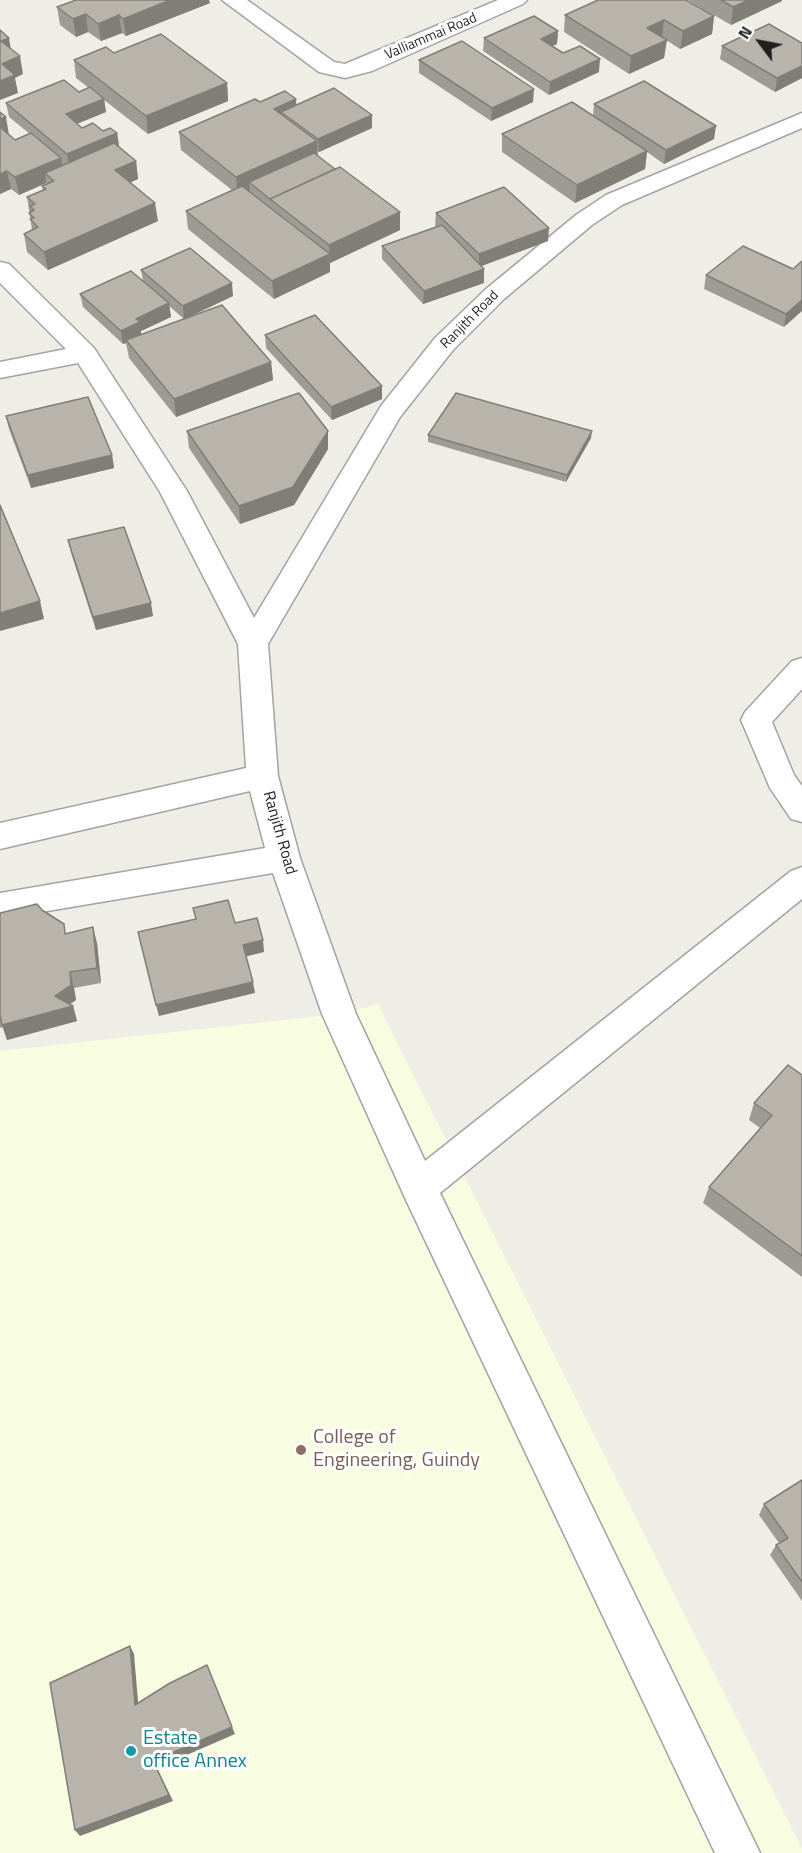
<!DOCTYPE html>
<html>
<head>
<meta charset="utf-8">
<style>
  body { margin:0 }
  #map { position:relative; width:802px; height:1853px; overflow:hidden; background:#efeee6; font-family:"Titillium Web",sans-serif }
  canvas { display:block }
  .north { position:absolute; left:730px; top:12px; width:60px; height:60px; -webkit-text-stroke:4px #fff; paint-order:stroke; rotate:302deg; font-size:16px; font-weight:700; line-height:24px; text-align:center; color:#1f1f1f }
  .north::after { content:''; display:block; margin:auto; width:21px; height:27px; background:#1f1f1f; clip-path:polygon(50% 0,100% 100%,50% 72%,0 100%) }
</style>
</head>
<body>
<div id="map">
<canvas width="802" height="1853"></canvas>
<div class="north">N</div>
</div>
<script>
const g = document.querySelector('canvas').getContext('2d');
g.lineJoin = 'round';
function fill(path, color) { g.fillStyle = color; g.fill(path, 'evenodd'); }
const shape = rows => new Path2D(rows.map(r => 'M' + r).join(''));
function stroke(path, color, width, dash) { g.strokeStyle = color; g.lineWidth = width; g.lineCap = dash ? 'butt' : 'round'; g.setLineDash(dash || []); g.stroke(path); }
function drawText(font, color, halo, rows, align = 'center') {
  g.font = font + ' "Titillium Web",sans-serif'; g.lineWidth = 6; g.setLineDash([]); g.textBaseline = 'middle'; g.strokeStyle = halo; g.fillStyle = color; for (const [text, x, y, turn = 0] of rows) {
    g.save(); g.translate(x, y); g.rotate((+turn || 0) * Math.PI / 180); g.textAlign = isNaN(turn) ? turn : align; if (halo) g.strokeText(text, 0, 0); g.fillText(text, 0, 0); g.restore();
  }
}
fill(shape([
  [378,1004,802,1849,802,1853,0,1853,0,1051,339,1014]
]), '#f8fde2');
const minor = shape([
  [222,0,247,0,334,62,345,64,498,0,527,0,523,4,372,71,345,78,319,72,222,0],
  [802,113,802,128,622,205,592,225,504,299,453,350,400,417,268,644,278,776,300,858,356,1014,425,1161,791,871,802,867,802,899,440,1193,760,1853,715,1853,406,1200,322,1014,273,873,0,919,0,893,265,848,250,791,0,849,0,823,246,768,238,644,160,492,78,363,0,378,0,362,66,349,0,283,0,262,9,264,94,348,187,491,254,618,381,406,435,338,486,289,576,215,606,195,802,113],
  [802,658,802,689,772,722,794,775,802,786,802,822,791,819,770,788,741,720,745,712,792,661,802,658]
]);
stroke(minor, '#a3a3a3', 3);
fill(minor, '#fff');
fill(shape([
  [688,0,782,0,782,1,731,25],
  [210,3,126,36,122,33,101,41,88,32,76,37,60,25,57,7],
  [565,15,714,16,712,34,680,49,666,40,664,58,629,74,564,32],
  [558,31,557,44,552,46,563,53,599,72,549,95,483,51,484,38],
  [802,43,802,78,775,92,720,59,722,46],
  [114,53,227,83,228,101,148,134,104,100,106,112,77,124,82,128,117,133,119,146,136,161,138,179,131,182,158,221,48,270,27,252,24,234,32,230,27,197,43,190,42,186,47,184,46,183,19,195,11,189,0,194,9,135,15,140,30,134,9,117,6,103,79,92,89,88,76,78,74,60],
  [419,60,533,102,491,121,419,73],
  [260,102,296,105,372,128,319,152,317,151,318,156,400,230,330,263,330,272,274,299,188,229,186,211,232,190,181,150,179,132],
  [594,104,714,139,664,164,647,152,645,169,575,203,502,152,502,134,593,116],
  [436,213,548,241,481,266,484,269,484,283,423,304,382,259,382,246,437,227,435,226],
  [802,261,784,327,704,289,706,275,793,269],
  [141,270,233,296,185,319,271,362,273,380,176,417,129,358,126,343,123,344,83,307,80,294,143,281],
  [169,306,184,319,141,335,141,331,171,317],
  [265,335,382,386,382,399,332,420,266,348],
  [6,416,112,455,114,468,31,488,9,429],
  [187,431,328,431,328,449,294,505,240,524,189,448],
  [428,435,591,438,566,482,428,442],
  [68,540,153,616,96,630,71,553],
  [42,910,66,933,97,943,101,983,74,988,76,1000,70,1004,73,1006,77,1021,7,1040,3,1027,0,1028,0,913],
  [802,1075,802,1277,703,1203,709,1187,760,1128,749,1120,754,1103],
  [802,1480,802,1601,770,1555,776,1545,779,1543,759,1515,764,1504]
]), '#9e9b94');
fill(shape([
  [170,0,209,0,210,3,126,36,123,19],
  [749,0,782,0,782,1,731,25,733,7],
  [86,14,88,32,76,37,73,19],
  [119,15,122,33,101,41,98,24],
  [714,16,712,34,680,49,683,31],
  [664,20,662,38,647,28],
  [558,31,557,44,540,52,541,39],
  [9,38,12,56,1,41],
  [667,40,664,58,629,74,631,56],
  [20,56,23,74,15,78,18,93,0,100,0,81,2,64],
  [600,59,599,72,549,95,550,82],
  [802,66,802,78,775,92,777,78],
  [227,83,228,101,148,134,146,116],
  [534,89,533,102,491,121,492,108],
  [104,99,106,112,68,127,66,114],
  [296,99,297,117,281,112,282,124,274,109],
  [372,115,372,128,319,152,318,139],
  [6,117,9,135,0,138,0,119],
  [716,126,714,139,664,164,666,150],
  [117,133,119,146,69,167,67,154],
  [317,141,318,159,249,182,250,190,238,195,236,177],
  [647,151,645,169,575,203,577,185],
  [61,158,64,176,45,173,46,183,19,195,15,177],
  [136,161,138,179,118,188,115,170],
  [7,171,11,189,0,194,0,174],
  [155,203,158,221,48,270,44,252],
  [400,212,400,230,330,263,329,245],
  [549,228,548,241,479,267,479,254],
  [330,254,330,272,274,299,272,281],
  [484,269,484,283,423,304,424,291],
  [232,283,233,296,184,319,183,306],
  [802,300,802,311,784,327,786,314],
  [169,303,171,317,141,331,141,335,126,340,126,343,123,344,121,331,136,319],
  [271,362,273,380,176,417,174,399],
  [382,386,382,399,332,420,331,407],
  [328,431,328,449,294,505,240,524,239,506],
  [592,431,591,438,566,482,567,475],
  [112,455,114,468,31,488,28,475],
  [40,601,44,619,0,631,0,613],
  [151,603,153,616,96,630,93,617],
  [93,927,97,943,101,983,97,968],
  [263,940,264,952,244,957,243,945],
  [70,972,74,988,76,1000,63,1009,73,1006,77,1021,7,1040,2,1025,55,996],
  [253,982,255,993,159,1016,156,1005],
  [130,1646,134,1654,139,1713,135,1705],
  [232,1727,235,1734,157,1768,173,1801,80,1836,75,1830,153,1761]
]), '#817e78');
const building = shape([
  [76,0,170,0,123,19,119,15,98,24,86,14,73,19,57,7,76,0],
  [598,0,686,0,714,16,683,31,664,20,647,28,667,40,631,56,565,15,598,0],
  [721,0,749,0,733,7,721,0],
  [534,16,558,31,541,39,563,53,580,46,600,59,550,82,484,38,534,16],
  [769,24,802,43,802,66,777,78,722,46,769,24],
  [0,30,9,38,1,41,20,56,2,64,15,75,0,81,0,30],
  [161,34,227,83,146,116,74,60,106,47,114,53,161,34],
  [462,41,534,89,492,108,419,60,462,41],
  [64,80,79,92,90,87,104,99,66,114,82,128,93,123,103,131,110,128,117,133,67,154,6,103,64,80],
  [644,81,716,126,666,150,594,104,644,81],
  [334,88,372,115,318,139,281,112,334,88],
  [285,91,296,99,274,109,317,141,236,177,179,132,255,99,260,102,285,91],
  [572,102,647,151,577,185,502,134,572,102],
  [0,112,6,117,0,119,0,112],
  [0,127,15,140,31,133,61,158,15,177,7,171,0,174,0,127],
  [114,143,136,161,115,170,155,203,44,252,24,234,38,227,30,219,34,218,29,213,34,210,30,206,35,204,27,197,46,189,42,186,54,181,45,173,114,143],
  [314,153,335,169,270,199,271,200,249,182,314,153],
  [340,167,400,212,329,245,270,199,340,167],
  [242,186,330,254,272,281,186,211,242,186],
  [504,187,549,228,479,254,436,213,504,187],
  [442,225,484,269,424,291,382,246,442,225],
  [743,246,793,269,802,261,802,300,786,314,706,275,743,246],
  [190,248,232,283,183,306,141,270,190,248],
  [131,271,169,303,136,319,140,322,121,331,80,294,131,271],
  [222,305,271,362,174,399,126,340,222,305],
  [315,315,382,386,331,407,265,335,315,315],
  [299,393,328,431,293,487,239,506,187,431,299,393],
  [456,393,592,431,567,475,428,435,456,393],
  [88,397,112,455,28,475,6,416,88,397],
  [0,505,40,601,0,613,0,505],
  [124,527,151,603,93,617,68,540,124,527],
  [228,900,235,923,257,918,263,940,243,945,253,982,156,1005,138,932,196,919,193,908,228,900],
  [37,904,42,910,64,924,65,934,93,927,97,968,70,972,71,985,55,996,73,1006,2,1025,0,1015,0,913,37,904],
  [788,1065,802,1075,802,1256,709,1187,772,1115,754,1103,788,1065],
  [802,1480,802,1582,776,1545,788,1538,764,1504,802,1480],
  [130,1646,135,1705,170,1683,207,1665,232,1727,153,1761,169,1795,75,1830,50,1683,130,1646]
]);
fill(building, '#b8b4ac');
stroke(building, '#817e78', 1.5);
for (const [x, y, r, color] of [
  [301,1450,6,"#8d6e63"],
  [131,1751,6,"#0f9aa8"]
]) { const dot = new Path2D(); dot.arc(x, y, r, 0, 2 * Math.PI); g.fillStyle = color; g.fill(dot); stroke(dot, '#fff', 2); }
drawText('14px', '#1f1f1f', '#fff', [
  ["Valliammai Road",431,37,-23],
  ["Ranjith Road",470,320,-45]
]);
drawText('16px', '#1f1f1f', '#fff', [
  ["Ranjith Road",279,833,74]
]);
drawText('20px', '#785e54', '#fff', [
  ["College of",313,1438],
  ["Engineering, Guindy",313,1461]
], 'left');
drawText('20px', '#0d838f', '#fff', [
  ["Estate",143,1739],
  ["office Annex",143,1762]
], 'left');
</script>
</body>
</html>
